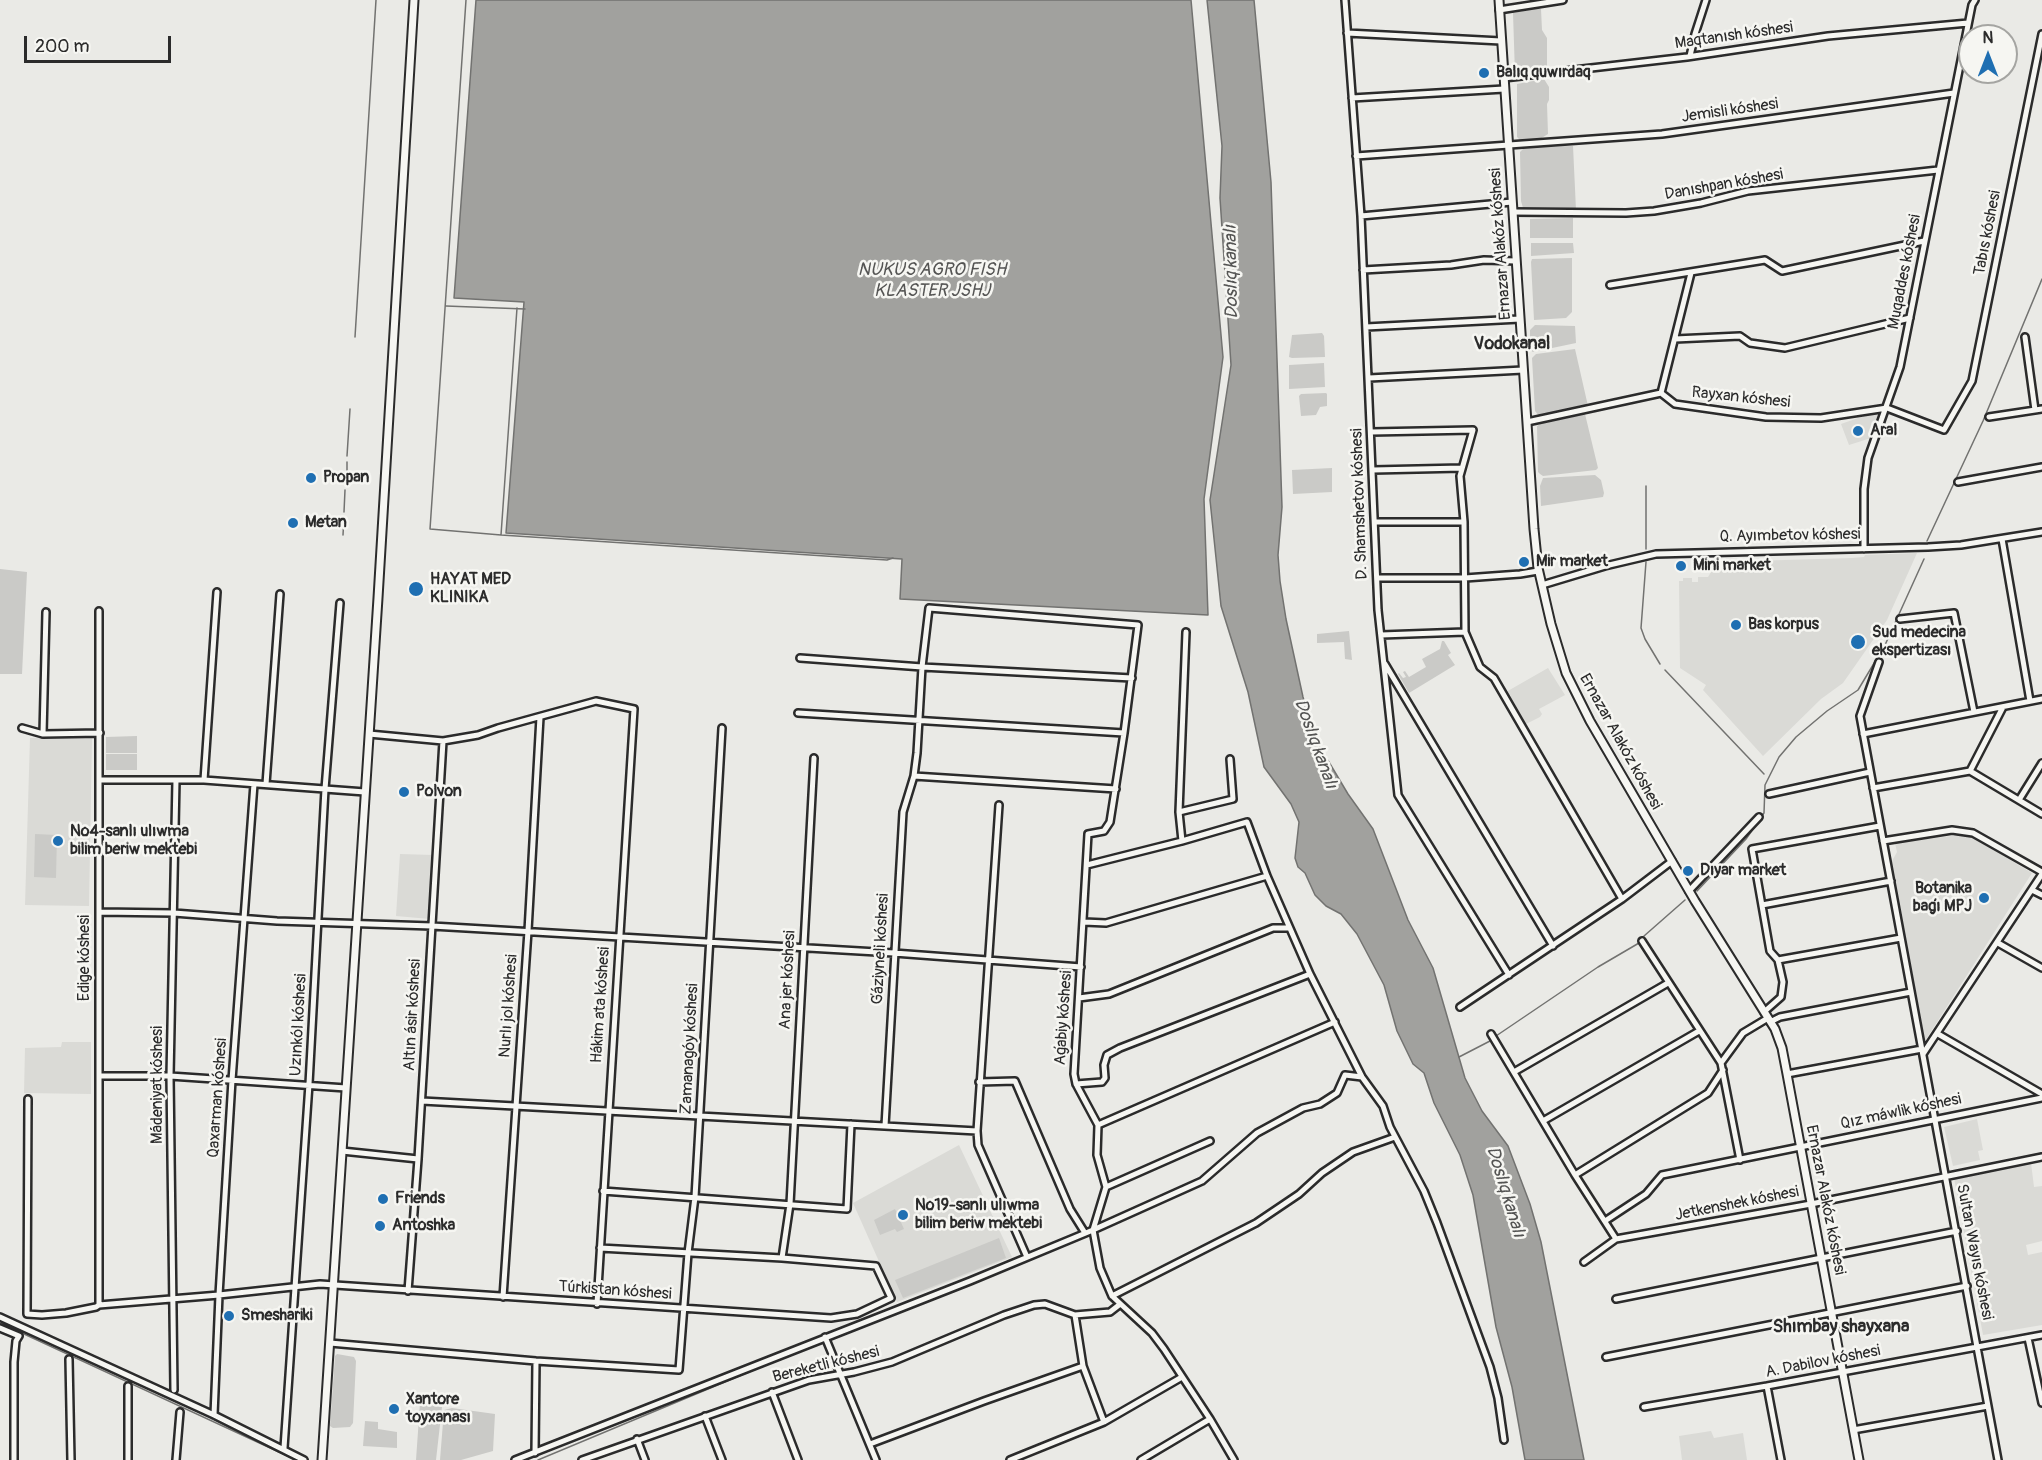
<!DOCTYPE html>
<html>
<head>
<meta charset="utf-8">
<style>
  body { margin:0 }
  #map { position:relative; width:2042px; height:1460px; overflow:hidden; background:#eaeae6; font-family:Pangolin,sans-serif }
  canvas { display:block }
  .north { position:absolute; left:1958px; top:24px; width:60px; height:60px; box-sizing:border-box; background:#f6f6f2; border:2px solid #a5a5a2; border-radius:50%; rotate:0deg; font-size:16px; font-weight:700; line-height:24px; text-align:center; color:#2b2b2b }
  .north::after { content:''; display:block; margin:auto; width:21px; height:27px; background:#1f6fb2; clip-path:polygon(50% 0,100% 100%,50% 72%,0 100%) }
  .scale { position:absolute; left:24px; top:36px; width:147px; height:27px; box-sizing:border-box; border:3px solid #2b2b2b; border-top:0; padding-left:8px; font-size:18px; line-height:21px; white-space:nowrap; color:#2b2b2b; -webkit-text-stroke:4px #f6f6f2; paint-order:stroke }
</style>
</head>
<body>
<div id="map">
<canvas width="2042" height="1460"></canvas>
<div class="north">N</div>
<div class="scale">200 m</div>
</div>
<script>
const g = document.querySelector('canvas').getContext('2d');
g.lineJoin = 'round';
function fill(path, color) { g.fillStyle = color; g.fill(path, 'evenodd'); }
const shape = rows => new Path2D(rows.map(r => 'M' + r).join(''));
function stroke(path, color, width, dash) { g.strokeStyle = color; g.lineWidth = width; g.lineCap = dash ? 'butt' : 'round'; g.setLineDash(dash || []); g.stroke(path); }
function drawText(font, color, halo, rows, align = 'center') {
  g.font = font + ' Pangolin,sans-serif'; g.lineWidth = 5; g.setLineDash([]); g.textBaseline = 'middle'; g.strokeStyle = halo; g.fillStyle = color; for (const [text, x, y, turn = 0] of rows) {
    g.save(); g.translate(x, y); g.rotate((+turn || 0) * Math.PI / 180); g.textAlign = isNaN(turn) ? turn : align; if (halo) g.strokeText(text, 0, 0); g.fillText(text, 0, 0); g.restore();
  }
}
fill(shape([
  [1875,412,1878,413,1871,438,1849,445,1841,424],
  [1917,553,1887,620,1843,683,1821,699,1763,756,1703,690,1706,685,1680,668,1679,581,1683,581,1683,578,1692,578,1692,582,1698,582,1698,577,1708,577,1717,562,1852,558,1864,557,1865,555],
  [1548,668,1565,695,1539,709,1542,714,1540,717,1526,724,1506,692],
  [92,737,89,906,25,905,30,738],
  [1959,835,1972,837,2032,873,1925,1041,1892,861,1897,852,1895,843],
  [400,854,433,855,430,919,396,916],
  [62,1042,91,1042,91,1094,24,1093,25,1048,61,1047],
  [1977,1119,1983,1150,1978,1151,1980,1160,1953,1166,1944,1127],
  [959,1145,1012,1257,897,1302,853,1203],
  [2031,1163,2034,1187,2042,1186,2042,1241,2026,1245,2028,1255,2042,1252,2042,1325,1983,1335,1954,1178],
  [1711,1431,1714,1438,1743,1433,1747,1460,1682,1460,1679,1436]
]), '#dadad6');
fill(shape([
  [1538,8,1541,9,1542,30,1547,38,1547,72,1515,74,1513,13],
  [1544,79,1549,87,1549,100,1547,104,1548,134,1535,142,1523,143,1517,137,1517,84],
  [1573,146,1576,210,1535,210,1523,208,1521,201,1520,152,1525,147],
  [1573,218,1573,238,1530,238,1530,219],
  [1531,243,1573,243,1574,253,1531,256],
  [1572,258,1572,312,1566,318,1534,320,1531,262,1532,259],
  [1535,325,1575,326,1576,343,1533,352,1530,350,1530,330],
  [1322,333,1324,336,1325,357,1292,358,1289,357,1292,335],
  [1575,349,1588,406,1540,417,1535,411,1532,358,1536,354],
  [1324,363,1325,387,1289,389,1289,365],
  [1326,393,1327,394,1327,406,1320,407,1316,415,1301,416,1299,396,1301,394],
  [1585,414,1598,468,1596,470,1543,476,1540,474,1538,472,1537,426,1540,424],
  [1332,468,1332,492,1293,494,1292,470],
  [1595,475,1601,480,1604,493,1603,497,1541,506,1540,486,1543,478],
  [0,569,27,572,22,674,0,674],
  [1349,631,1352,660,1345,659,1344,642,1317,643,1317,634],
  [1442,641,1444,641,1451,653,1448,655,1455,665,1409,693,1398,674,1399,673,1403,678,1406,677,1403,672,1405,671,1409,677,1426,667,1422,659,1440,649],
  [137,736,137,753,106,753,106,737],
  [106,754,137,754,137,770,106,770],
  [35,834,57,835,56,878,34,877],
  [895,1209,904,1229,897,1232,895,1229,880,1235,874,1220],
  [999,1238,1006,1258,903,1298,895,1280],
  [337,1354,354,1357,356,1361,353,1423,350,1427,333,1428,330,1426,335,1356],
  [420,1403,442,1407,436,1460,416,1460],
  [452,1408,495,1414,493,1451,461,1460,440,1460,444,1410],
  [365,1421,378,1422,378,1429,397,1432,397,1448,363,1446]
]), '#cacac7');
const water = shape([
  [476,0,1191,0,1223,357,1204,499,1208,615,900,599,902,559,506,533,524,302,454,298,476,0],
  [1207,0,1254,0,1271,182,1282,507,1278,555,1280,581,1286,619,1303,697,1314,737,1348,794,1373,829,1408,920,1433,968,1465,1078,1482,1111,1508,1146,1530,1204,1541,1242,1584,1460,1525,1460,1512,1387,1496,1327,1473,1195,1460,1155,1434,1103,1424,1073,1413,1064,1397,1031,1384,985,1357,934,1341,914,1326,906,1315,895,1305,873,1298,867,1295,858,1299,822,1291,804,1264,767,1248,692,1221,606,1210,500,1231,365,1220,198,1222,146,1207,0]
]);
fill(water, '#a1a19e');
stroke(water, '#727270', 1.5);
stroke(shape([
  [466,0,430,529,501,535],
  [446,306,525,309],
  [517,308,501,535,887,560,893,558],
  [355,337,376,0],
  [347,456,350,409],
  [347,471,347,462],
  [346,484,346,479],
  [344,512,345,490],
  [343,535,344,517],
  [1927,541,1983,421,2042,279],
  [1646,549,1646,486],
  [1646,562,1641,628,1645,639,1660,664],
  [1665,670,1764,774],
  [1760,818,1764,813,1765,785,1779,757,1796,737,1827,711,1858,690,1885,645,1924,559],
  [1697,891,1746,839,1758,822],
  [1644,936,1685,900],
  [1496,1036,1598,967,1639,943],
  [1459,1057,1490,1041],
  [0,1323,296,1460],
  [538,1460,811,1346]
]), '#727270', 1.5);
const minor = shape([
  [1345,0,1361,216,1378,610,1398,795,1509,975],
  [1499,10,1563,0],
  [1347,33,1501,41],
  [1690,56,1695,34,1706,0],
  [1504,78,1687,57,1828,36,1968,23],
  [1352,98,1504,89],
  [1356,156,1662,134,1954,93],
  [1513,212,1626,213,1654,211,1701,203,1748,191,1938,170],
  [1361,216,1512,202],
  [1363,270,1451,265,1484,260,1516,261],
  [1610,285,1765,260,1782,271,1924,241],
  [1366,327,1520,319],
  [2025,337,2035,410],
  [1675,339,1740,336,1750,343,1785,348,1910,318],
  [1369,378,1523,370],
  [1661,393,1691,273],
  [1989,417,2042,409],
  [1527,422,1661,393,1675,404,1766,417,1821,418,1887,408,1944,430,1972,381,2042,34],
  [1371,432,1473,430,1460,476,1464,522,1465,632,1480,667,1494,678,1622,899],
  [1373,470,1462,468],
  [1958,482,2042,467],
  [1375,522,1464,522],
  [2002,539,2030,701],
  [1864,549,1864,489,1868,458,1900,367,1972,5,1975,0],
  [1377,578,1465,578,1520,574,1538,571],
  [1542,585,1605,566,1656,554,1928,547,1961,545,2042,532],
  [1900,619,1954,613,1974,712],
  [1381,635,1465,632],
  [800,658,922,667,1132,678],
  [1879,662,1860,716,1998,1460],
  [1385,664,1553,946],
  [798,713,1124,733],
  [22,728,43,734,100,733],
  [43,734,46,612],
  [369,734,443,741,478,735,498,728,596,701,634,709,597,1304],
  [1863,734,2042,699],
  [1970,771,2003,707],
  [914,776,1116,789],
  [99,780,204,780,365,792],
  [204,780,217,592],
  [266,784,280,594],
  [1873,788,1970,771,2042,814],
  [1769,794,1870,772],
  [2019,800,2042,763],
  [999,805,977,1131,978,1145,1027,1257],
  [1179,812,1233,799,1230,759],
  [1182,841,1179,812,1186,632],
  [1883,841,1952,830,1973,833,2042,872],
  [1087,865,1182,841,1247,822,1267,876,1310,974,1362,1077,1383,1106,1390,1127,1424,1191,1437,1223,1490,1367,1498,1398,1504,1440],
  [2032,890,2042,895],
  [1689,891,1759,817],
  [1762,905,1891,881],
  [99,912,174,913,277,921,432,926,894,953,1081,967],
  [1084,922,1106,923,1267,876],
  [1642,941,1721,1063,1740,1160],
  [1998,943,2042,968],
  [1778,960,1901,938],
  [1079,998,1109,994,1273,928,1289,928],
  [1460,1007,1622,899,1672,861],
  [1764,1012,1781,997,1783,982,1778,960,1770,951,1752,849,1880,826],
  [1770,1022,1780,1017,1911,992],
  [1491,1034,1575,1175,1616,1239],
  [1938,1034,2042,1094],
  [1923,1054,2042,874],
  [1721,1063,1743,1033,1768,1018],
  [1514,1072,1668,983],
  [1787,1074,1922,1049],
  [99,1076,170,1076,346,1088],
  [979,1082,1015,1081,1070,1209,1085,1233],
  [1076,1084,1102,1082,1105,1078,1104,1065,1107,1055,1120,1048,1310,974],
  [28,1099,27,1314,42,1315,66,1313,96,1307,99,1305,219,1295,320,1284,831,1318,857,1314,891,1298,876,1266,782,1258,600,1248],
  [422,1101,977,1131],
  [1543,1121,1699,1031],
  [1098,1125,1335,1022],
  [885,1126,903,812,914,776,917,753,922,667,929,608,1138,625,1124,733,1110,822,1104,831,1088,834,1074,1074,1076,1084,1098,1125,1097,1155,1106,1187,1093,1230,1100,1268,1112,1296,1152,1333,1164,1349,1210,1419,1234,1460],
  [342,1151,418,1159],
  [1575,1175,1708,1093,1723,1070],
  [1106,1187,1210,1141],
  [603,1191,847,1209,851,1124],
  [1605,1221,1646,1194,1662,1175,2042,1098],
  [782,1258,790,1204,814,758],
  [1584,1262,1616,1239,1811,1204,2042,1157],
  [408,1291,418,1159,443,741],
  [1112,1296,1256,1223,1299,1194,1322,1173,1353,1152,1395,1137],
  [503,1297,528,931,540,717],
  [1616,1299,1957,1231],
  [99,1305,99,611],
  [1075,1315,1083,1366,1104,1422],
  [0,1317,214,1415,304,1460],
  [0,1328,19,1336,16,1341,14,1362,14,1460],
  [825,1337,876,1460],
  [2028,1338,2042,1403],
  [330,1343,536,1361,679,1370,688,1253,695,1197,722,728],
  [1606,1357,1967,1286],
  [69,1359,71,1460],
  [128,1386,128,1460],
  [1767,1386,1781,1460],
  [174,1390,170,1076,176,780],
  [772,1392,798,1460],
  [1644,1407,1767,1386,2042,1335],
  [214,1415,219,1295,232,1080,254,784],
  [705,1416,722,1460],
  [1853,1430,1988,1406],
  [637,1439,645,1460],
  [870,1444,984,1401,1083,1366],
  [284,1448,309,1084,325,789,340,603],
  [535,1453,536,1361],
  [176,1460,180,1412],
  [515,1460,970,1281,1093,1230,1202,1181,1257,1133,1303,1108,1320,1104,1337,1093,1345,1075,1362,1077],
  [582,1460,809,1380,854,1372,892,1362,1004,1315,1034,1305,1045,1304,1075,1315,1110,1312,1119,1305],
  [1010,1460,1104,1422,1182,1377],
  [1141,1460,1210,1419]
]);
const major = shape([
  [1499,0,1534,529,1538,568,1551,624,1566,673,1590,721,1695,901,1775,1029,1782,1048,1787,1074,1859,1460],
  [322,1460,378,598,414,0]
]);
stroke(minor, '#2b2b2b', 10);
stroke(major, '#2b2b2b', 11);
stroke(minor, '#f6f6f2', 5);
stroke(major, '#f6f6f2', 7);
for (const [x, y, r, color] of [
  [1484,73,6,"#1f6fb2"],
  [1858,431,6,"#1f6fb2"],
  [311,478,6,"#1f6fb2"],
  [293,523,6,"#1f6fb2"],
  [1524,562,6,"#1f6fb2"],
  [1681,566,6,"#1f6fb2"],
  [416,589,8,"#1f6fb2"],
  [1736,625,6,"#1f6fb2"],
  [1858,642,8,"#1f6fb2"],
  [404,792,6,"#1f6fb2"],
  [58,841,6,"#1f6fb2"],
  [1688,871,6,"#1f6fb2"],
  [1984,898,6,"#1f6fb2"],
  [383,1199,6,"#1f6fb2"],
  [903,1215,6,"#1f6fb2"],
  [380,1226,6,"#1f6fb2"],
  [229,1316,6,"#1f6fb2"],
  [394,1409,6,"#1f6fb2"]
]) { const dot = new Path2D(); dot.arc(x, y, r, 0, 2 * Math.PI); g.fillStyle = color; g.fill(dot); stroke(dot, '#f6f6f2', 2); }
drawText('16px', '#2b2b2b', '#f6f6f2', [
  ["Maqtanısh kóshesi",1734,36,-8],
  ["Jemisli kóshesi",1730,111,-8],
  ["Danıshpan kóshesi",1724,185,-10],
  ["Tabıs kóshesi",1988,233,-79],
  ["Ernazar Alakóz kóshesi",1501,244,-94],
  ["Muqaddes kóshesi",1905,272,-79],
  ["Rayxan kóshesi",1741,398,6],
  ["D. Shamshetov kóshesi",1360,504,-92],
  ["Q. Ayımbetov kóshesi",1790,536,-1],
  ["Ernazar Alakóz kóshesi",1620,742,61],
  ["Ǵáziyneli kóshesi",881,949,-87],
  ["Edige kóshesi",85,958,-90],
  ["Ana jer kóshesi",788,980,-87],
  ["Hákim ata kóshesi",601,1005,-86],
  ["Nurlı jol kóshesi",509,1006,-86],
  ["Altın ásir kóshesi",413,1015,-87],
  ["Aǵabiy kóshesi",1064,1018,-86],
  ["Uzınkól kóshesi",299,1025,-87],
  ["Zamanagóy kóshesi",690,1049,-87],
  ["Mádeniyat kóshesi",158,1085,-90],
  ["Qaxarman kóshesi",218,1098,-86],
  ["Qız máwlik kóshesi",1901,1112,-12],
  ["Ernazar Alakóz kóshesi",1825,1200,79],
  ["Jetkenshek kóshesi",1737,1204,-11],
  ["Sultan Wayıs kóshesi",1974,1252,79],
  ["Túrkistan kóshesi",615,1291,4],
  ["A. Dabilov kóshesi",1823,1362,-11],
  ["Bereketli kóshesi",826,1365,-14]
]);
drawText('bold 16px', '#2b2b2b', '#f6f6f2', [
  ["Balıq quwırdaq",1496,73],
  ["Aral",1870,431],
  ["Propan",323,478],
  ["Metan",305,523],
  ["Mir market",1536,562],
  ["Mini market",1693,566],
  ["HAYAT MED",430,580],
  ["KLINIKA",430,598],
  ["Bas korpus",1748,625],
  ["Sud medecina",1872,633],
  ["ekspertizası",1872,651],
  ["Polvon",416,792],
  ["№4-sanlı ulıwma",70,832],
  ["bilim beriw mektebi",70,850],
  ["Dıyar market",1700,871],
  ["Botanika",1972,889,"right"],
  ["baǵı MPJ",1972,907,"right"],
  ["Friends",395,1199],
  ["№19-sanlı ulıwma",915,1206],
  ["bilim beriw mektebi",915,1224],
  ["Antoshka",392,1226],
  ["Smeshariki",241,1316],
  ["Xantore",406,1400],
  ["toyxanası",406,1418]
], 'left');
drawText('italic 18px', '#545453', '#f6f6f2', [
  ["NUKUS AGRO FISH",932,270],
  ["KLASTER JSHJ",932,291],
  ["Doslıq kanalı",1232,272,-91],
  ["Doslıq kanalı",1315,744,70],
  ["Doslıq kanalı",1505,1192,73]
]);
drawText('bold 18px', '#2b2b2b', '#f6f6f2', [
  ["Vodokanal",1512,344],
  ["Shımbay shayxana",1841,1327]
]);
</script>
</body>
</html>
